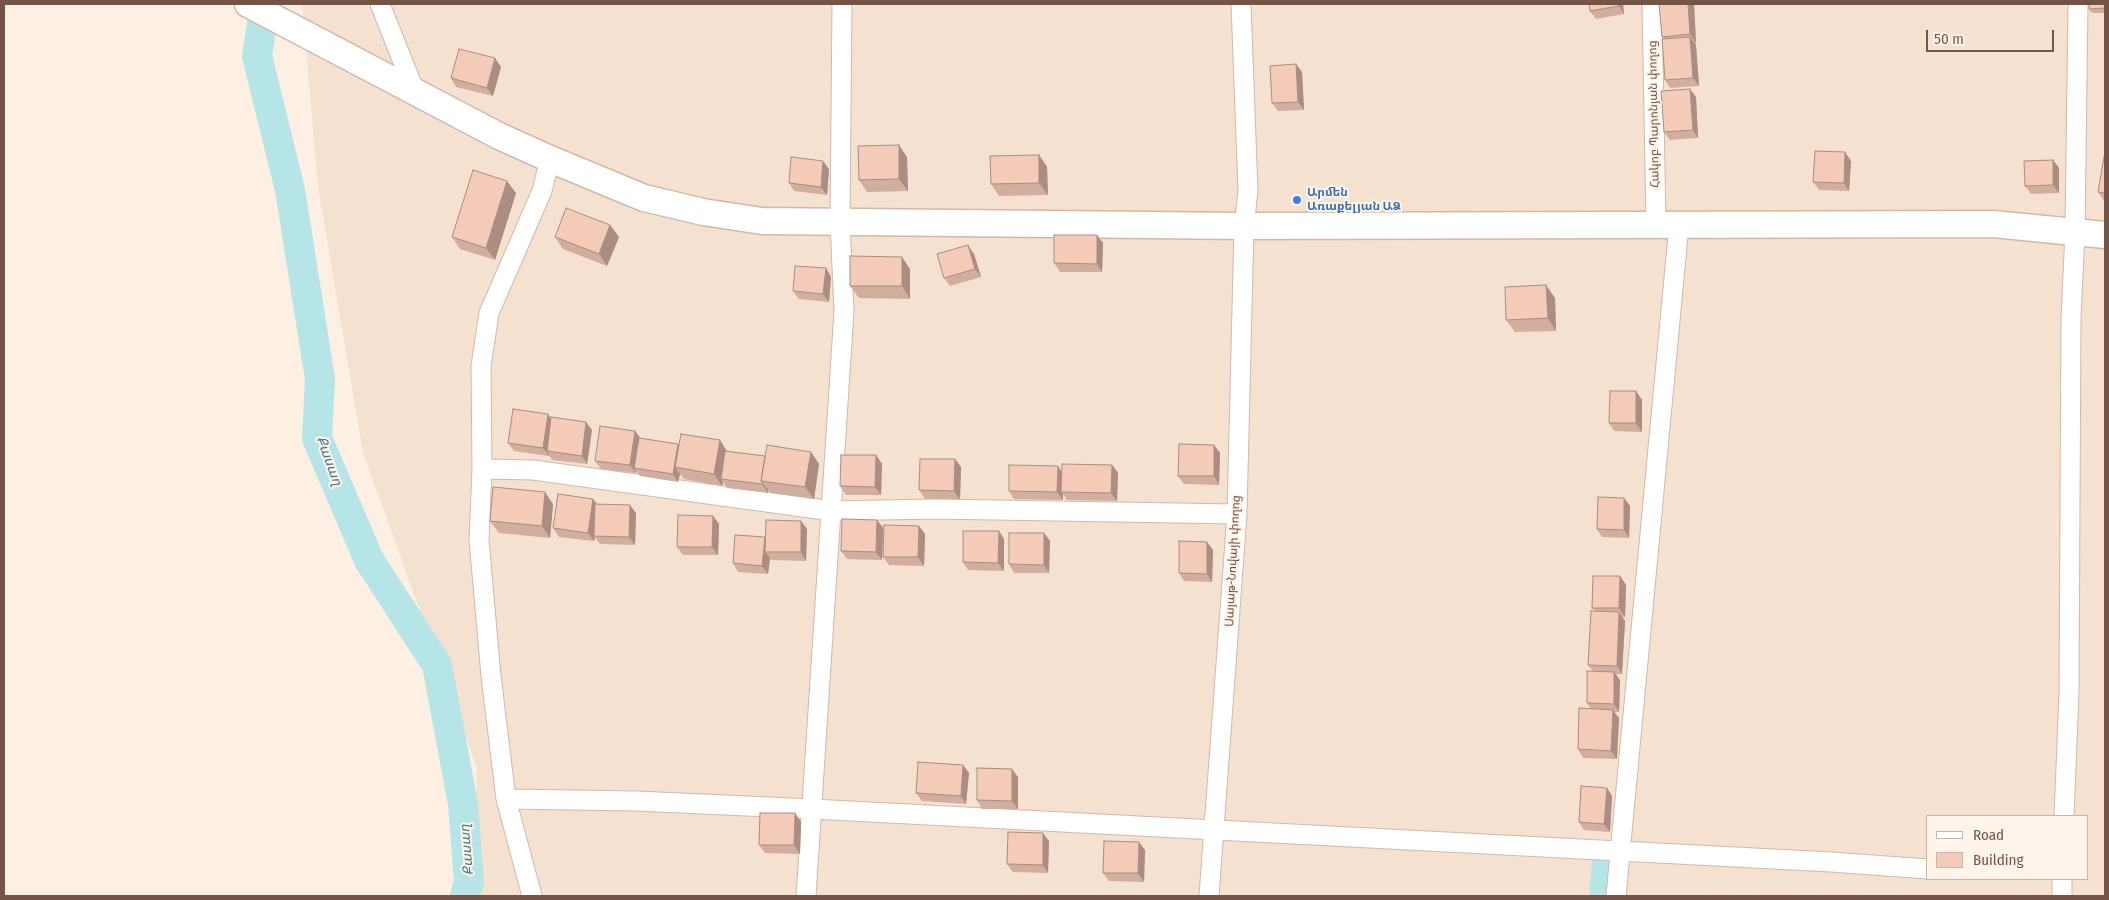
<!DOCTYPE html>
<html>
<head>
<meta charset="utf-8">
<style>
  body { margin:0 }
  #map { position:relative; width:2109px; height:900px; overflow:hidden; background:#fdf0e2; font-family:"Fira Sans Condensed",sans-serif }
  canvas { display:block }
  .frame { position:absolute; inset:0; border:5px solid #765347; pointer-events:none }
  .legend { position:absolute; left:1926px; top:815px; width:162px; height:65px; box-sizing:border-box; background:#fff4e9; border:1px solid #c8b4a8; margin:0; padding:6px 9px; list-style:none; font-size:15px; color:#765347 }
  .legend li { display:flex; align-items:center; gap:10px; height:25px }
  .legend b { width:25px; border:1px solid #c8b4a8 }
  .scale { position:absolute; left:1926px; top:30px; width:128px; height:22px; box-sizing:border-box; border:2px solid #765347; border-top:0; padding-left:6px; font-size:15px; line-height:18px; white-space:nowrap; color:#765347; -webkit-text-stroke:4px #fff4e9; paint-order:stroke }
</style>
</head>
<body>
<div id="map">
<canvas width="2109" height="900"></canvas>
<div class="frame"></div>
<ul class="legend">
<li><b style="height:6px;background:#fff"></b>Road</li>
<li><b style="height:14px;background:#f4cab8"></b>Building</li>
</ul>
<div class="scale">50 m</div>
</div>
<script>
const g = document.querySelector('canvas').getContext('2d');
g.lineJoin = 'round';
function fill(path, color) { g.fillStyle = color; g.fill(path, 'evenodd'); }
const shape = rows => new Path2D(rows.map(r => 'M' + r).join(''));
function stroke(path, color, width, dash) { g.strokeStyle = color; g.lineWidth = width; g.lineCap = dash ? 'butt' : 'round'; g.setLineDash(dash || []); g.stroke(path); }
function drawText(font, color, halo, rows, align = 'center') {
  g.font = font + ' "Fira Sans Condensed","Noto Sans Armenian",sans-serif'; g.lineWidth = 4; g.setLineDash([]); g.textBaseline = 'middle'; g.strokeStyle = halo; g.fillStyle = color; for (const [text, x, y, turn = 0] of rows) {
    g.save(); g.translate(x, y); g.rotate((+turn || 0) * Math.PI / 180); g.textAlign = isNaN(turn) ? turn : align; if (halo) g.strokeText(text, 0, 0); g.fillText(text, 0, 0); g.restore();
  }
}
fill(shape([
  [302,4,2105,4,2105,896,472,896,477,768,363,453,318,187],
  [1928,816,2088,816,2088,879,1928,879]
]), '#f5e1d0');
stroke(shape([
  [1598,896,1601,860]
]), '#b5e5e7', 18);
stroke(shape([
  [265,4,257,56,290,190,320,379,317,438,369,560,437,665,463,804,469,882,465,896]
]), '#b5e5e7', 30);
const minor = shape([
  [380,4,415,92],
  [1652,4,1656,225],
  [482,469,533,470,832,511,934,509,1237,514],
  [506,799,637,801,812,809,1831,862,1928,869],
  [2064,816,2069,693,2071,318,2075,232,2078,4],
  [2062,879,2062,896],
  [532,896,506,799,491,676,479,540,482,469,481,366,489,313,542,191,550,159],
  [806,896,844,311,840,222,842,4],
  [1209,896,1237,514,1244,226,1248,191,1241,4],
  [1616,896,1679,225]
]);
const secondary = shape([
  [248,4,499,136,550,159,644,198,703,212,762,221,1244,226,1993,224,2105,235]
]);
stroke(minor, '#d1b8ab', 21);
stroke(secondary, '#d4b7a8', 29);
stroke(minor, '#fff', 19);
stroke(secondary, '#fff', 26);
fill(shape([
  [1589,4,1623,4,1624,14,1596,19,1590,11],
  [1694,4,1696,43,1695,43,1696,45,1699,86,1670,88,1665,80,1663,39,1662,37],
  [2105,4,2105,13,2092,13,2089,9],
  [501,67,493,96,456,87,451,78],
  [1302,72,1304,110,1278,111,1272,103],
  [1696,97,1698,138,1670,140,1664,132],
  [1039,155,1047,167,1048,195,999,196,991,184],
  [907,157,908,191,867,192,859,180],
  [2105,157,2105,202,2098,192],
  [2053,160,2059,168,2059,193,2031,194,2025,186],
  [1851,161,1849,191,1819,190,1813,182],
  [829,169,827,195,794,191,789,183],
  [516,193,495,260,460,249,452,237],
  [610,225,619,237,607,266,563,249,555,237],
  [1097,235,1103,243,1102,272,1060,272,1054,263],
  [974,254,981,277,950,286,944,278],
  [826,268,831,277,829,302,799,299,793,291],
  [910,269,910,299,859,298,850,286],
  [1555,298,1556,331,1515,332,1506,320],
  [1636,391,1642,400,1642,432,1614,431,1609,423],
  [551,419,592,430,587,464,552,460,549,455,549,456,514,451,508,443],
  [635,431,640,438,679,446,765,456,811,452,819,464,814,499,770,493,768,490,768,493,727,488,723,482,722,486,684,479,680,474,678,482,640,476,636,471,636,473,601,469,595,461],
  [1214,445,1220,453,1219,485,1184,484,1178,476],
  [876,455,882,464,881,495,846,495,840,486],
  [955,459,961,467,960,499,925,499,919,490],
  [1112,465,1118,473,1117,501,1067,500,1063,494,1063,500,1014,499,1009,491,1062,471],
  [1624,498,1630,506,1629,538,1602,537,1597,529],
  [593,499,597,504,636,513,635,545,600,544,595,537,594,541,559,537,553,528],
  [553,504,550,538,499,533,490,521],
  [713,516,719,524,718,555,683,555,677,547],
  [877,520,883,528,882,560,847,559,841,551],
  [801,521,807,529,806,561,771,560,770,558,768,574,738,572,733,563],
  [919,526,925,534,924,566,889,565,883,557],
  [1044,533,1050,541,1049,573,1014,573,1009,564],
  [1004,539,1004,571,968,570,963,562],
  [1207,542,1213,550,1212,582,1184,581,1179,573],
  [1620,576,1626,585,1625,617,1622,617,1625,621,1622,674,1616,674,1620,680,1619,712,1614,712,1619,718,1617,759,1583,758,1578,749,1591,709,1587,703,1593,671,1588,665,1595,611,1592,608],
  [963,765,969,773,966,804,922,801,916,793],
  [1018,777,1018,809,982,809,977,800],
  [1607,788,1612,796,1610,832,1584,830,1579,822],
  [795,813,801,822,800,854,765,853,759,845],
  [1049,841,1048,873,1013,872,1007,864],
  [1145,850,1144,882,1109,881,1103,873]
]), '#d2ae9e');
fill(shape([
  [1618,4,1623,4,1624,14,1619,6],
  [1688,4,1694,4,1696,43,1690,34],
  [1690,37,1696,45,1699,86,1693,78],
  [495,58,501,67,493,96,487,88],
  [1296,64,1302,72,1304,110,1298,102],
  [1690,89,1696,97,1698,138,1693,130],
  [899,145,907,157,908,191,899,179],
  [1845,152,1851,161,1849,191,1844,183],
  [1039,155,1047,167,1048,195,1039,183],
  [2053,160,2059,168,2059,193,2053,185],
  [823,161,829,169,827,195,821,187],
  [507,181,516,193,495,260,486,248],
  [610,225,619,237,607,266,599,254],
  [1097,235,1103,243,1102,272,1097,264],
  [968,245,974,254,981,277,975,269],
  [902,257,910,269,910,299,902,286],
  [826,268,831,277,829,302,823,294],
  [1546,285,1555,298,1556,331,1548,318],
  [1636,391,1642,400,1642,432,1636,423],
  [548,414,553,422,547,451,549,455,549,456,543,448],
  [586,422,592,430,587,464,582,456],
  [635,431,641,439,634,468,636,471,636,473,630,465],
  [720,440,728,453,721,479,723,482,722,486,714,474],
  [678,444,683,452,675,467,680,474,678,482,673,474],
  [1214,445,1220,453,1219,485,1214,476],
  [811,452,819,464,814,499,805,487],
  [876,455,882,464,881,495,875,487],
  [955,459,961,467,960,499,954,491],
  [1112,465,1118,473,1117,501,1111,493],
  [1058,466,1063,474,1061,492,1063,494,1063,500,1057,492],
  [762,482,768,490,768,493,762,484],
  [545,492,553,504,550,538,542,526],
  [1624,498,1630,506,1629,538,1624,530],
  [593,499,599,507,594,536,595,537,594,541,588,533],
  [630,505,636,513,635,545,629,537],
  [713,516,719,524,718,555,712,547],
  [877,520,883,528,882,560,876,552],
  [801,521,807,529,806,561,801,552],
  [919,526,925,534,924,566,918,557],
  [999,531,1004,539,1004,571,998,563],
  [1044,533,1050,541,1049,573,1044,565],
  [765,537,770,552,765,552,770,558,768,574,762,566],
  [1207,542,1213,550,1212,582,1207,574],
  [1620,576,1626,585,1625,617,1619,608],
  [1619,612,1625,621,1622,674,1617,666],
  [1614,672,1620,680,1619,712,1614,704],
  [1613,710,1619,718,1617,759,1611,751],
  [963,765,969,773,966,804,961,796],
  [1012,769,1018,777,1018,809,1012,801],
  [1607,788,1612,796,1610,832,1604,824],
  [795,813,801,822,800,854,794,845],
  [1043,833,1049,841,1048,873,1043,865],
  [1139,842,1145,850,1144,882,1138,873]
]), '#ab8d81');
const building = shape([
  [1589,4,1618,4,1619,6,1590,11,1589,4],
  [1659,4,1688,4,1690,34,1662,37,1659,4],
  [2089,4,2105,4,2105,8,2089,9,2089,4],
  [1690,37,1693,78,1665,80,1662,39,1690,37],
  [459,49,495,58,487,88,451,78,459,49],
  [1296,64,1298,102,1272,103,1270,66,1296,64],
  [1690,89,1693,130,1664,132,1661,91,1690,89],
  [899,145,899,179,859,180,858,146,899,145],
  [1815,151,1845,152,1844,183,1813,182,1815,151],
  [1039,155,1039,183,991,184,990,156,1039,155],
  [791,157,823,161,821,187,789,183,791,157],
  [2104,157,2105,157,2105,193,2098,192,2104,157],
  [2053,160,2053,185,2025,186,2024,161,2053,160],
  [473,170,507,181,486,248,452,237,473,170],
  [566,208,610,225,599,254,555,237,566,208],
  [1054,235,1097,235,1097,264,1054,263,1054,235],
  [968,245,975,269,944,278,937,254,968,245],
  [850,256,902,257,902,286,850,286,850,256],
  [795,266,826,268,823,294,793,291,795,266],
  [1546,285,1548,318,1506,320,1505,287,1546,285],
  [1610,391,1636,391,1636,423,1609,423,1610,391],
  [513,409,548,414,543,448,508,443,513,409],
  [551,417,586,422,582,456,547,451,551,417],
  [600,426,635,431,630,465,595,461,600,426],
  [681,434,720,440,714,474,675,467,681,434],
  [639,438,678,444,673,474,634,468,639,438],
  [1179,444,1214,445,1214,476,1178,476,1179,444],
  [767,445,811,452,805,487,761,481,767,445],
  [725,451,765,456,761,481,762,481,762,484,721,479,725,451],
  [841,455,876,455,875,487,840,486,841,455],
  [920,459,955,459,954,491,919,490,920,459],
  [1062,464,1112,465,1111,493,1061,492,1062,464],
  [1009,465,1058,466,1057,492,1009,491,1009,465],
  [493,487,545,492,542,526,490,521,493,487],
  [558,494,593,499,588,533,553,528,558,494],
  [1598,497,1624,498,1624,530,1597,529,1598,497],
  [595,504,630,505,629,537,594,536,595,504],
  [678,515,713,516,712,547,677,547,678,515],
  [842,519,877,520,876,552,841,551,842,519],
  [766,520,801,521,801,552,765,552,766,520],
  [884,525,919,526,918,557,883,557,884,525],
  [963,531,999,531,998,563,963,562,963,531],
  [1009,533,1044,533,1044,565,1009,564,1009,533],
  [735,535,765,537,762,566,733,563,735,535],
  [1179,541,1207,542,1207,574,1179,573,1179,541],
  [1593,576,1620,576,1619,608,1592,608,1593,576],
  [1591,611,1619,612,1617,666,1588,665,1591,611],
  [1587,671,1614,672,1614,704,1587,703,1587,671],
  [1579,708,1613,710,1611,751,1578,749,1579,708],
  [918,762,963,765,961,796,916,793,918,762],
  [977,768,1012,769,1012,801,977,800,977,768],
  [1581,786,1607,788,1604,824,1579,822,1581,786],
  [760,813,795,813,794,845,759,845,760,813],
  [1008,832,1043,833,1043,865,1007,864,1008,832],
  [1104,841,1139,842,1138,873,1103,873,1104,841]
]);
fill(building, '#f4cab8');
stroke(building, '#ab8d81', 1);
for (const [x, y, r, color] of [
  [1297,200,5,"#3f7fe0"]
]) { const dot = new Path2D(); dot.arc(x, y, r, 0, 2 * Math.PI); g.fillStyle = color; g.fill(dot); stroke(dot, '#fff4e9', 2); }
drawText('12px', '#765347', '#fff4e9', [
  ["Հակոբ Պարոնյան փողոց",1654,114,-91],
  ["Սայաթ-Նովայի փողոց",1233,561,-87]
]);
drawText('bold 12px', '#366cbe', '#fff4e9', [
  ["Արմեն",1307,193],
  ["Առաքելյան ԱՁ",1307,207]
], 'left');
drawText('italic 14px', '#3a787c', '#fff4e9', [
  ["Քասաղ",329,461,70],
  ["Քասաղ",467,850,-95]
]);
</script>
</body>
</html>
